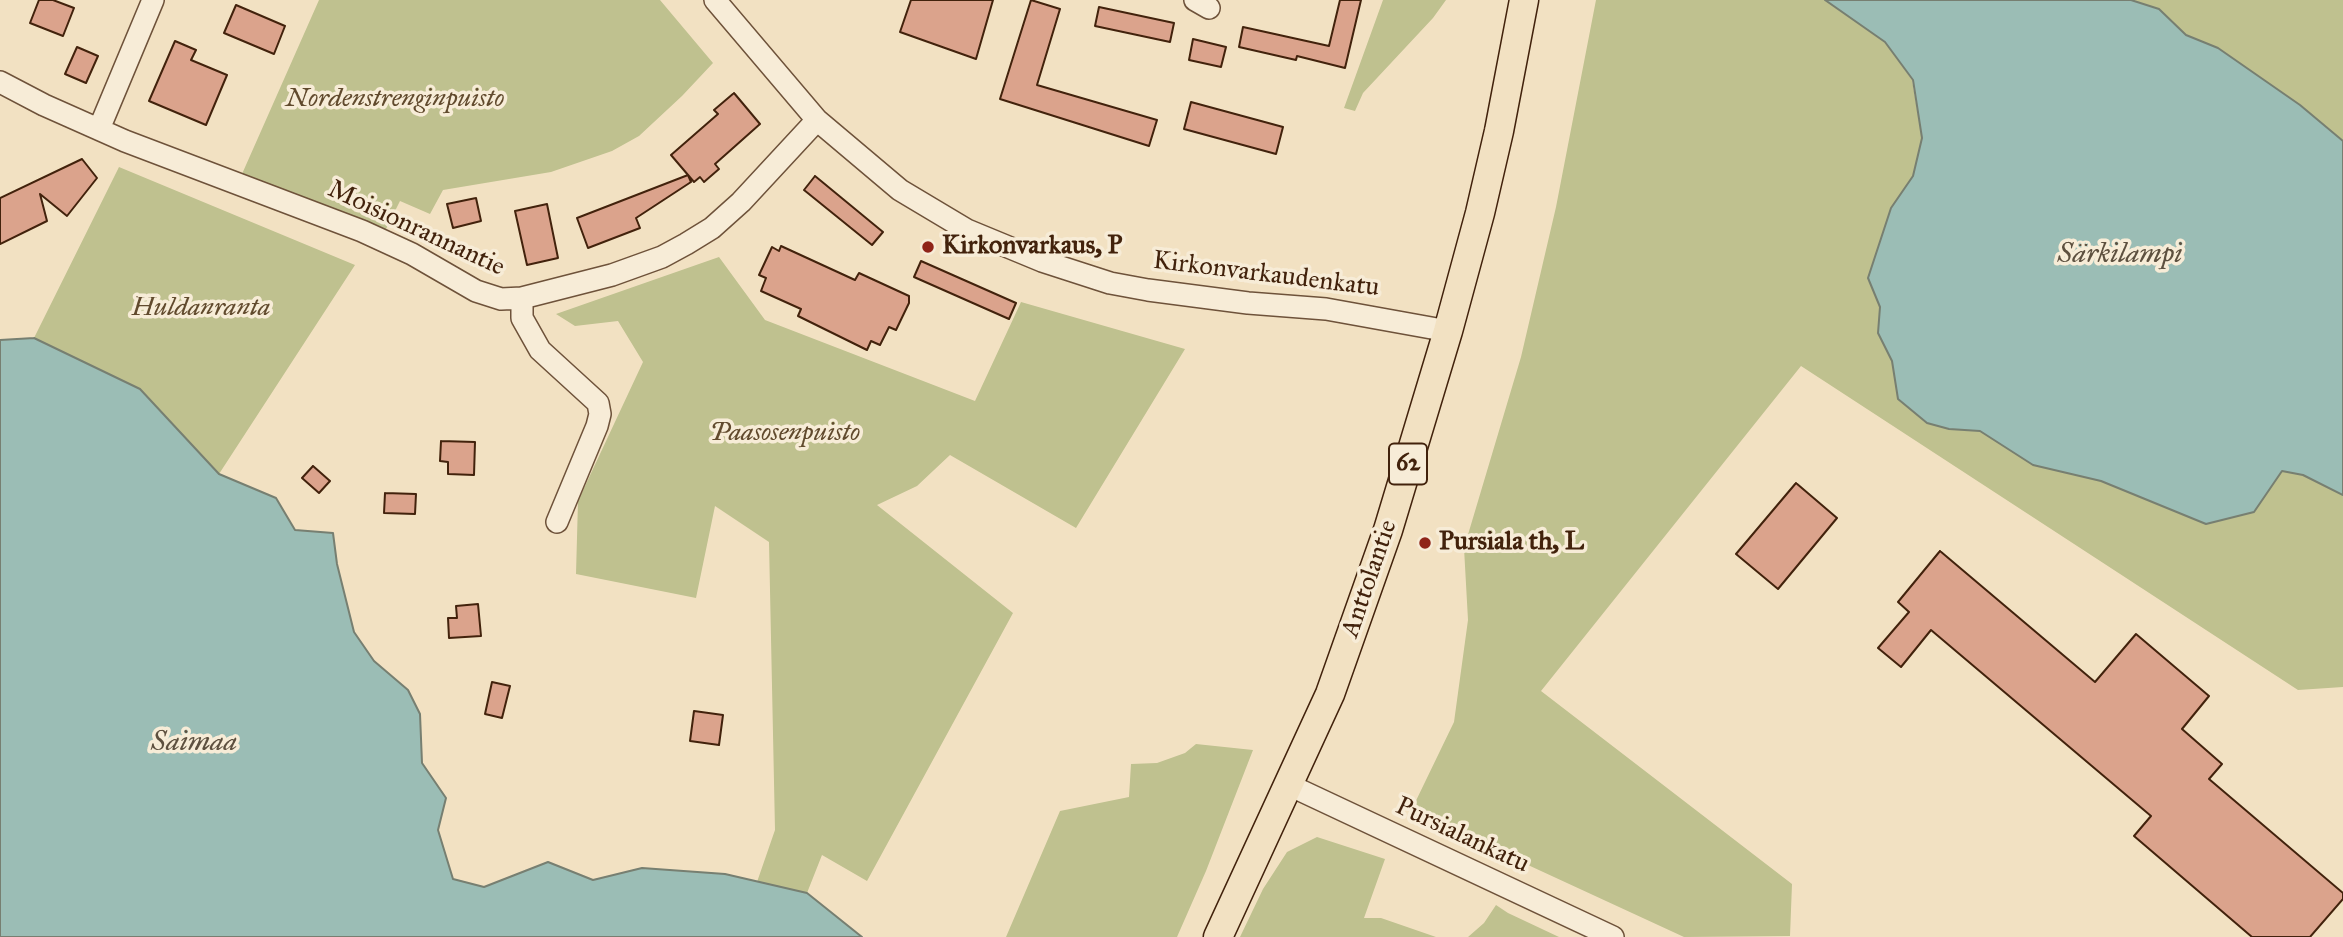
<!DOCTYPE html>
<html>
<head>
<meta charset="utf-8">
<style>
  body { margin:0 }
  canvas { display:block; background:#f2e1c2 }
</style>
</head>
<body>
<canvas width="2343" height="937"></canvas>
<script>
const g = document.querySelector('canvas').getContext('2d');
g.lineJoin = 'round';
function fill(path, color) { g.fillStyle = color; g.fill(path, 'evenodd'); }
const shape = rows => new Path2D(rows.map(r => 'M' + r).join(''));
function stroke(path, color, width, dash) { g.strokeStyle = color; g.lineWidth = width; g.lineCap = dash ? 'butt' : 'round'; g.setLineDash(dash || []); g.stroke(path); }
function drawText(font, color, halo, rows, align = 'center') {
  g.font = font + ' "IM FELL Great Primer",serif'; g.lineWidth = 7; g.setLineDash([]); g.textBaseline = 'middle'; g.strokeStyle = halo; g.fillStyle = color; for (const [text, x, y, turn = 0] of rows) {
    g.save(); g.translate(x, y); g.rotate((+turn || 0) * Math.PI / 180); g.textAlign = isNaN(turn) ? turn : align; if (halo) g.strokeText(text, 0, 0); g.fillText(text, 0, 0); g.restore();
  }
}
fill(shape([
  [319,0,660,0,713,63,682,96,639,136,612,151,551,172,443,190,430,214,400,201,385,231,242,174],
  [1383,0,1446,0,1433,18,1363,93,1355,111,1344,108],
  [1596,0,1825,0,1885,42,1912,80,1922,138,1913,176,1891,208,1868,278,1880,307,1878,333,1892,361,1898,399,1949,429,1980,431,2033,465,2101,481,2206,524,2254,512,2282,471,2303,475,2343,495,2343,687,2298,690,1801,366,1541,691,1792,884,1790,936,1684,937,1411,811,1454,722,1468,620,1464,548,1521,357,1556,207],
  [2131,0,2343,0,2343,141,2300,105,2218,48,2186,35,2159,9],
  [119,167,355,265,219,474,140,389,34,338],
  [719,257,765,320,975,401,1021,302,1185,349,1076,528,950,455,917,486,877,505,1013,613,867,881,822,855,807,893,757,882,775,830,769,542,715,506,696,598,576,574,578,501,643,362,618,321,575,326,556,314],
  [1196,744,1253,750,1206,871,1177,937,1006,937,1060,811,1129,797,1131,764,1157,763,1185,753],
  [1317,837,1385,859,1364,918,1381,918,1436,937,1240,937,1263,889,1287,852],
  [1496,905,1508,913,1559,937,1468,937,1484,923]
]), '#bfc18f');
const water = shape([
  [1825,0,2131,0,2159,9,2186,35,2218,48,2300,105,2343,141,2343,495,2303,475,2282,471,2254,512,2206,524,2101,481,2033,465,1980,431,1949,429,1927,423,1898,399,1892,361,1878,333,1880,307,1868,278,1891,208,1913,176,1922,138,1913,80,1885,42,1825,0],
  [34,338,140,389,219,474,276,498,295,530,333,533,337,564,354,632,374,661,408,690,420,714,422,763,446,798,438,830,453,879,484,887,548,862,593,880,642,868,725,874,807,893,862,937,0,937,0,340,34,338]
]);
fill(water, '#9bbdb5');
stroke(water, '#777f71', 2);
const building = shape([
  [39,0,53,0,74,8,63,36,30,23,39,0],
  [911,0,993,0,976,59,900,32,911,0],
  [1031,0,1060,9,1037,85,1157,120,1149,146,1000,99,1031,0],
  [1340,0,1361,0,1345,68,1297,56,1296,60,1239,47,1243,27,1329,46,1340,0],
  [236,5,285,26,274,54,224,33,236,5],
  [1099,7,1174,23,1170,42,1095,26,1099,7],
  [1193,39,1226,47,1221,67,1189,60,1193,39],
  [175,41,196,50,191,60,227,75,206,125,149,101,175,41],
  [77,47,98,56,86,83,65,74,77,47],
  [734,93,760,124,715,164,719,169,704,182,700,177,694,182,671,155,718,114,714,110,734,93],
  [1191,102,1283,127,1276,154,1184,129,1191,102],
  [82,159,97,178,67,216,40,194,47,221,0,244,0,198,82,159],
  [688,175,691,182,636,218,640,228,588,248,577,218,688,175],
  [815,176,883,232,872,245,804,190,815,176],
  [476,198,481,221,453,228,447,204,476,198],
  [547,204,558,258,527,265,515,211,547,204],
  [781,246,855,280,859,273,909,296,909,303,896,330,889,327,880,345,871,341,867,350,798,316,801,309,761,291,766,278,759,275,772,247,779,251,781,246],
  [921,261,1016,303,1009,319,914,277,921,261],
  [441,441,475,442,474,475,448,474,448,462,440,461,441,441],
  [313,466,330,481,319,493,302,478,313,466],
  [1796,483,1837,518,1778,589,1736,554,1796,483],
  [385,493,416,494,415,514,384,513,385,493],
  [1940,551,2095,682,2136,634,2209,696,2182,729,2222,764,2209,779,2343,893,2343,899,2310,937,2252,937,2134,836,2151,816,1931,630,1901,667,1878,648,1909,612,1898,602,1940,551],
  [478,604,481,636,449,638,448,618,457,618,456,606,478,604],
  [492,682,510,686,502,718,485,714,492,682],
  [694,711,723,715,719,745,690,741,694,711]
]);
fill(building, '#dba38c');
stroke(building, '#42220c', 2);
const minor = shape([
  [715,0,817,120,900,190,967,230,1042,261,1110,283,1148,290,1248,303,1326,309,1448,331],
  [1195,0,1209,8],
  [0,82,44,105,125,141,362,231,412,254,476,291,501,299,522,298,612,275,662,257,686,244,712,228,741,202,817,120],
  [99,129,153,0],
  [522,298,522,318,540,350,598,403,600,414,597,426,557,522],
  [1289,785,1613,937]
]);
const major = shape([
  [1218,937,1330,694,1388,530,1448,331,1480,213,1499,131,1524,0]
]);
stroke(minor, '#6e523a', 24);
stroke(major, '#42220c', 31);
stroke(minor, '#f7ecd7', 21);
stroke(major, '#f2e1c2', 28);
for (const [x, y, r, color] of [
  [928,247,7,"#8f2418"],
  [1425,543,7,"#8f2418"]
]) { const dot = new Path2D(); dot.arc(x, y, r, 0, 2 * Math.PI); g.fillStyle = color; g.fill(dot); stroke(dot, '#f7ecd7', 2.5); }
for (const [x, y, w] of [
  [1408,464,38]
]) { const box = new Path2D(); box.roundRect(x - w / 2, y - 20.5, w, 41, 5); g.fillStyle = '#f7ecd7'; g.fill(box); stroke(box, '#42220c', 2); }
drawText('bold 24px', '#42220c', null, [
  ["62",1408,464]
]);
drawText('italic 26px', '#614a2d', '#f7ecd7', [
  ["Nordenstrenginpuisto",395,100],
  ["Huldanranta",201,309],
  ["Paasosenpuisto",785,434]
]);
drawText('26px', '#42220c', '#f7ecd7', [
  ["Moisionrannantie",416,229,25],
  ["Kirkonvarkaudenkatu",1266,275,7],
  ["Anttolantie",1370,579,-71],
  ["Pursialankatu",1462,836,25]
]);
drawText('bold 26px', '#42220c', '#f7ecd7', [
  ["Kirkonvarkaus, P",942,247],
  ["Pursiala th, L",1439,543]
], 'left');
drawText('italic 28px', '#5d503f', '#f7ecd7', [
  ["Särkilampi",2120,255],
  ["Saimaa",194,743]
]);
</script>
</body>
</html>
